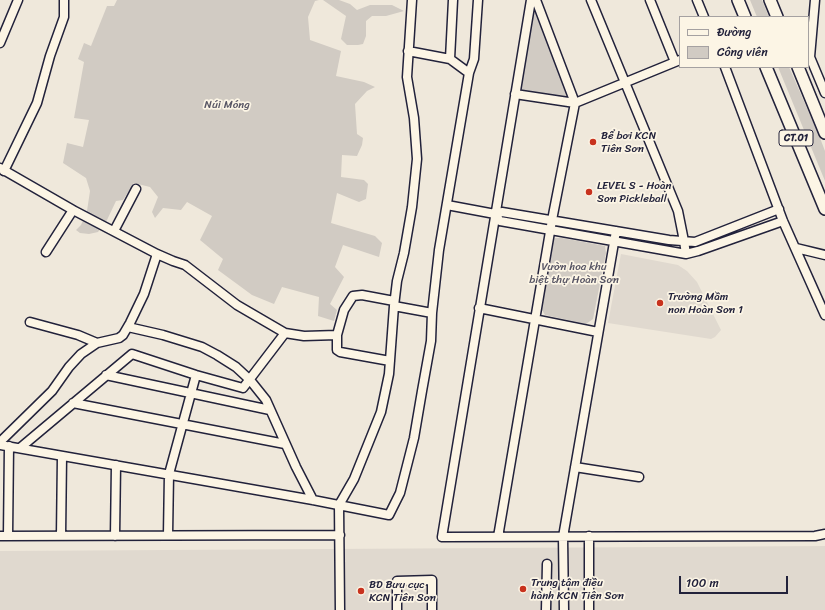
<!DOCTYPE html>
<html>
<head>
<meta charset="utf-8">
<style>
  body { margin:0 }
  #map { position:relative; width:825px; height:610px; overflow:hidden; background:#efe8db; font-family:Sriracha,sans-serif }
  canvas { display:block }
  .legend { position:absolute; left:679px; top:16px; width:130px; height:52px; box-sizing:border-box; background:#fcf5e5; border:1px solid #a5a1a1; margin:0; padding:5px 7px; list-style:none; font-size:12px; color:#22223b }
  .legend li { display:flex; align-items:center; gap:8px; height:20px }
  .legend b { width:20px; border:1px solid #a5a1a1 }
  .scale { position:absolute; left:679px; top:576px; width:109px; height:18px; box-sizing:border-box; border:2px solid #22223b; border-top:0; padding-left:5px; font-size:12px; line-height:14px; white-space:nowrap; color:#22223b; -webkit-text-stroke:3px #fcf5e5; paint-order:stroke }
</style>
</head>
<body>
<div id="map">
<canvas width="825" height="610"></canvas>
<ul class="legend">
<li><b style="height:5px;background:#fcf5e5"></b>Đường</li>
<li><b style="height:11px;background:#d1cbc3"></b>Công viên</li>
</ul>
<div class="scale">100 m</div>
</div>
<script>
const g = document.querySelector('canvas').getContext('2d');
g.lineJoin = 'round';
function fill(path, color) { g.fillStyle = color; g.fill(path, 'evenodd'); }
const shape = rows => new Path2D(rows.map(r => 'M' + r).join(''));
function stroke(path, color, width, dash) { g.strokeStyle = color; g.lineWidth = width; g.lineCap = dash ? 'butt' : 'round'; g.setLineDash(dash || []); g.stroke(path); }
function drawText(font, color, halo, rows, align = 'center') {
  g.font = font + ' Sriracha,sans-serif'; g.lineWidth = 3.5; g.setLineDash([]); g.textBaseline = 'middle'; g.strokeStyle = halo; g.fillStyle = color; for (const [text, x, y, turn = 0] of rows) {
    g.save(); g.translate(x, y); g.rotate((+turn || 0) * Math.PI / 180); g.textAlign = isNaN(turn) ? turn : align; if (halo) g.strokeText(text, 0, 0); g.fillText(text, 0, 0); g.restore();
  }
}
fill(shape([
  [621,254,678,265,687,271,697,282,721,330,715,337,711,339,608,323],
  [825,546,825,610,0,610,0,551]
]), '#e0d9cf');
fill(shape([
  [117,0,319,0,315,1,308,17,310,40,341,51,336,76,364,82,375,87,367,91,355,104,357,134,363,138,362,145,357,156,342,155,341,177,364,180,368,184,366,199,359,202,337,193,331,223,375,236,382,243,379,257,343,245,335,267,344,277,330,304,337,310,334,321,318,316,319,297,282,287,274,304,252,295,218,270,223,259,200,240,212,216,187,202,181,210,163,208,155,218,152,212,158,197,150,187,134,183,123,200,116,201,107,220,98,232,89,234,80,233,76,230,81,225,87,211,90,191,86,178,63,163,67,143,83,147,89,120,74,118,84,62,78,59,84,43,91,46,107,6,114,6],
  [323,0,339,0,350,4,357,10,370,5,392,5,404,11,386,16,372,16,366,21,366,36,363,44,358,45,347,45,341,39,346,16],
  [750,0,762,0,769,17,757,17],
  [533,13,537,13,570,95,566,99,522,91,520,88],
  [778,67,789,67,820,138,825,151,825,181],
  [555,238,562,238,605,246,606,253,593,319,586,324,545,315,542,310,541,306,552,241]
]), '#d1cbc3');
const minor = shape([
  [453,0,450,59,469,73],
  [531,0,442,537,815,536,825,534],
  [591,0,678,211,684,241,686,254],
  [650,0,675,62],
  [697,0,704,17],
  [815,0,810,57,825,93],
  [0,43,18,0],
  [408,51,450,59],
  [725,67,783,221,825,315],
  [515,94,575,103,680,60],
  [0,168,73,210,157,254,173,261,185,265,237,305,285,333,304,336,337,335,344,310,353,296,362,295,394,301],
  [4,171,37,103,50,56,64,17,64,0],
  [447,205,495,214,502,212,669,240,695,242,779,209],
  [495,214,500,221,686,254,698,251,783,221],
  [114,231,136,189],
  [796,248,825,255],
  [46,252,73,210],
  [394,306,432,313],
  [479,308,598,332],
  [30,322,78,335,97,343],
  [128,327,163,335,202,347,217,355,236,367,250,380,266,400,296,467,313,500],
  [337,335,337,350,340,352,390,361],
  [106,375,270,410],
  [73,403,285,444],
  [0,442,52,391,69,367,81,354,97,343,119,338,123,335,130,323,144,294,157,254],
  [0,445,313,500,389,515,400,493,414,438,422,391,431,341,432,313,439,250,469,73,474,59,478,0],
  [20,448,132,354,196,375,243,388,285,333],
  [575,467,639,477],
  [168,535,169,474,196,375],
  [0,536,340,535],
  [8,536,9,446],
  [61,536,62,456],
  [115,536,116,465],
  [589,536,589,610],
  [498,537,552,220,575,103,536,0],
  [340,610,339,505,354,479,381,412,389,374,394,306,397,281,404,253,412,207,417,159,414,118,407,77,412,0],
  [397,610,397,581,432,580,432,610],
  [546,610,547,564],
  [564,610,563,537,616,231]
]);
const highway = shape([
  [738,0,745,17],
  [770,0,777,17],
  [766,67,825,209],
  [798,67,825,133]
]);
stroke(minor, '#22223b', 11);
stroke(highway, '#22223b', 14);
stroke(minor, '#fcf5e5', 8);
stroke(highway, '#fcf5e5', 11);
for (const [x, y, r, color] of [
  [593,142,4,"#c8321e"],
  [589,192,4,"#c8321e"],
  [660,303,4,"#c8321e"],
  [523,589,4,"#c8321e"],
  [361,591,4,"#c8321e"]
]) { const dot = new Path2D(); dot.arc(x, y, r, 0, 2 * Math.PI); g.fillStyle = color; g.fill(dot); stroke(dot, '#fcf5e5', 1.5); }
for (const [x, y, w] of [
  [796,138,34]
]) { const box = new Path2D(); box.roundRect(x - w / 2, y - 8, w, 16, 3); g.fillStyle = '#fcf5e5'; g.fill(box); stroke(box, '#22223b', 1); }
drawText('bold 10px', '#22223b', null, [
  ["CT.01",796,138]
]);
drawText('11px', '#575564', '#fcf5e5', [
  ["Núi Móng",227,105],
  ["Vườn hoa khu",574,267],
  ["biệt thự Hoàn Sơn",574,280]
]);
drawText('11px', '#22223b', '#fcf5e5', [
  ["Bể bơi KCN",601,136],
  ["Tiên Sơn",601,149],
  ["LEVEL S - Hoàn",597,186],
  ["Sơn Pickleball",597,199],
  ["Trường Mầm",668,297],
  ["non Hoàn Sơn 1",668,310],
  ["Trung tâm điều",531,583],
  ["hành KCN Tiên Sơn",531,596],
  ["BD Bưu cục",369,585],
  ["KCN Tiên Sơn",369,598]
], 'left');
</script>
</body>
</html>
